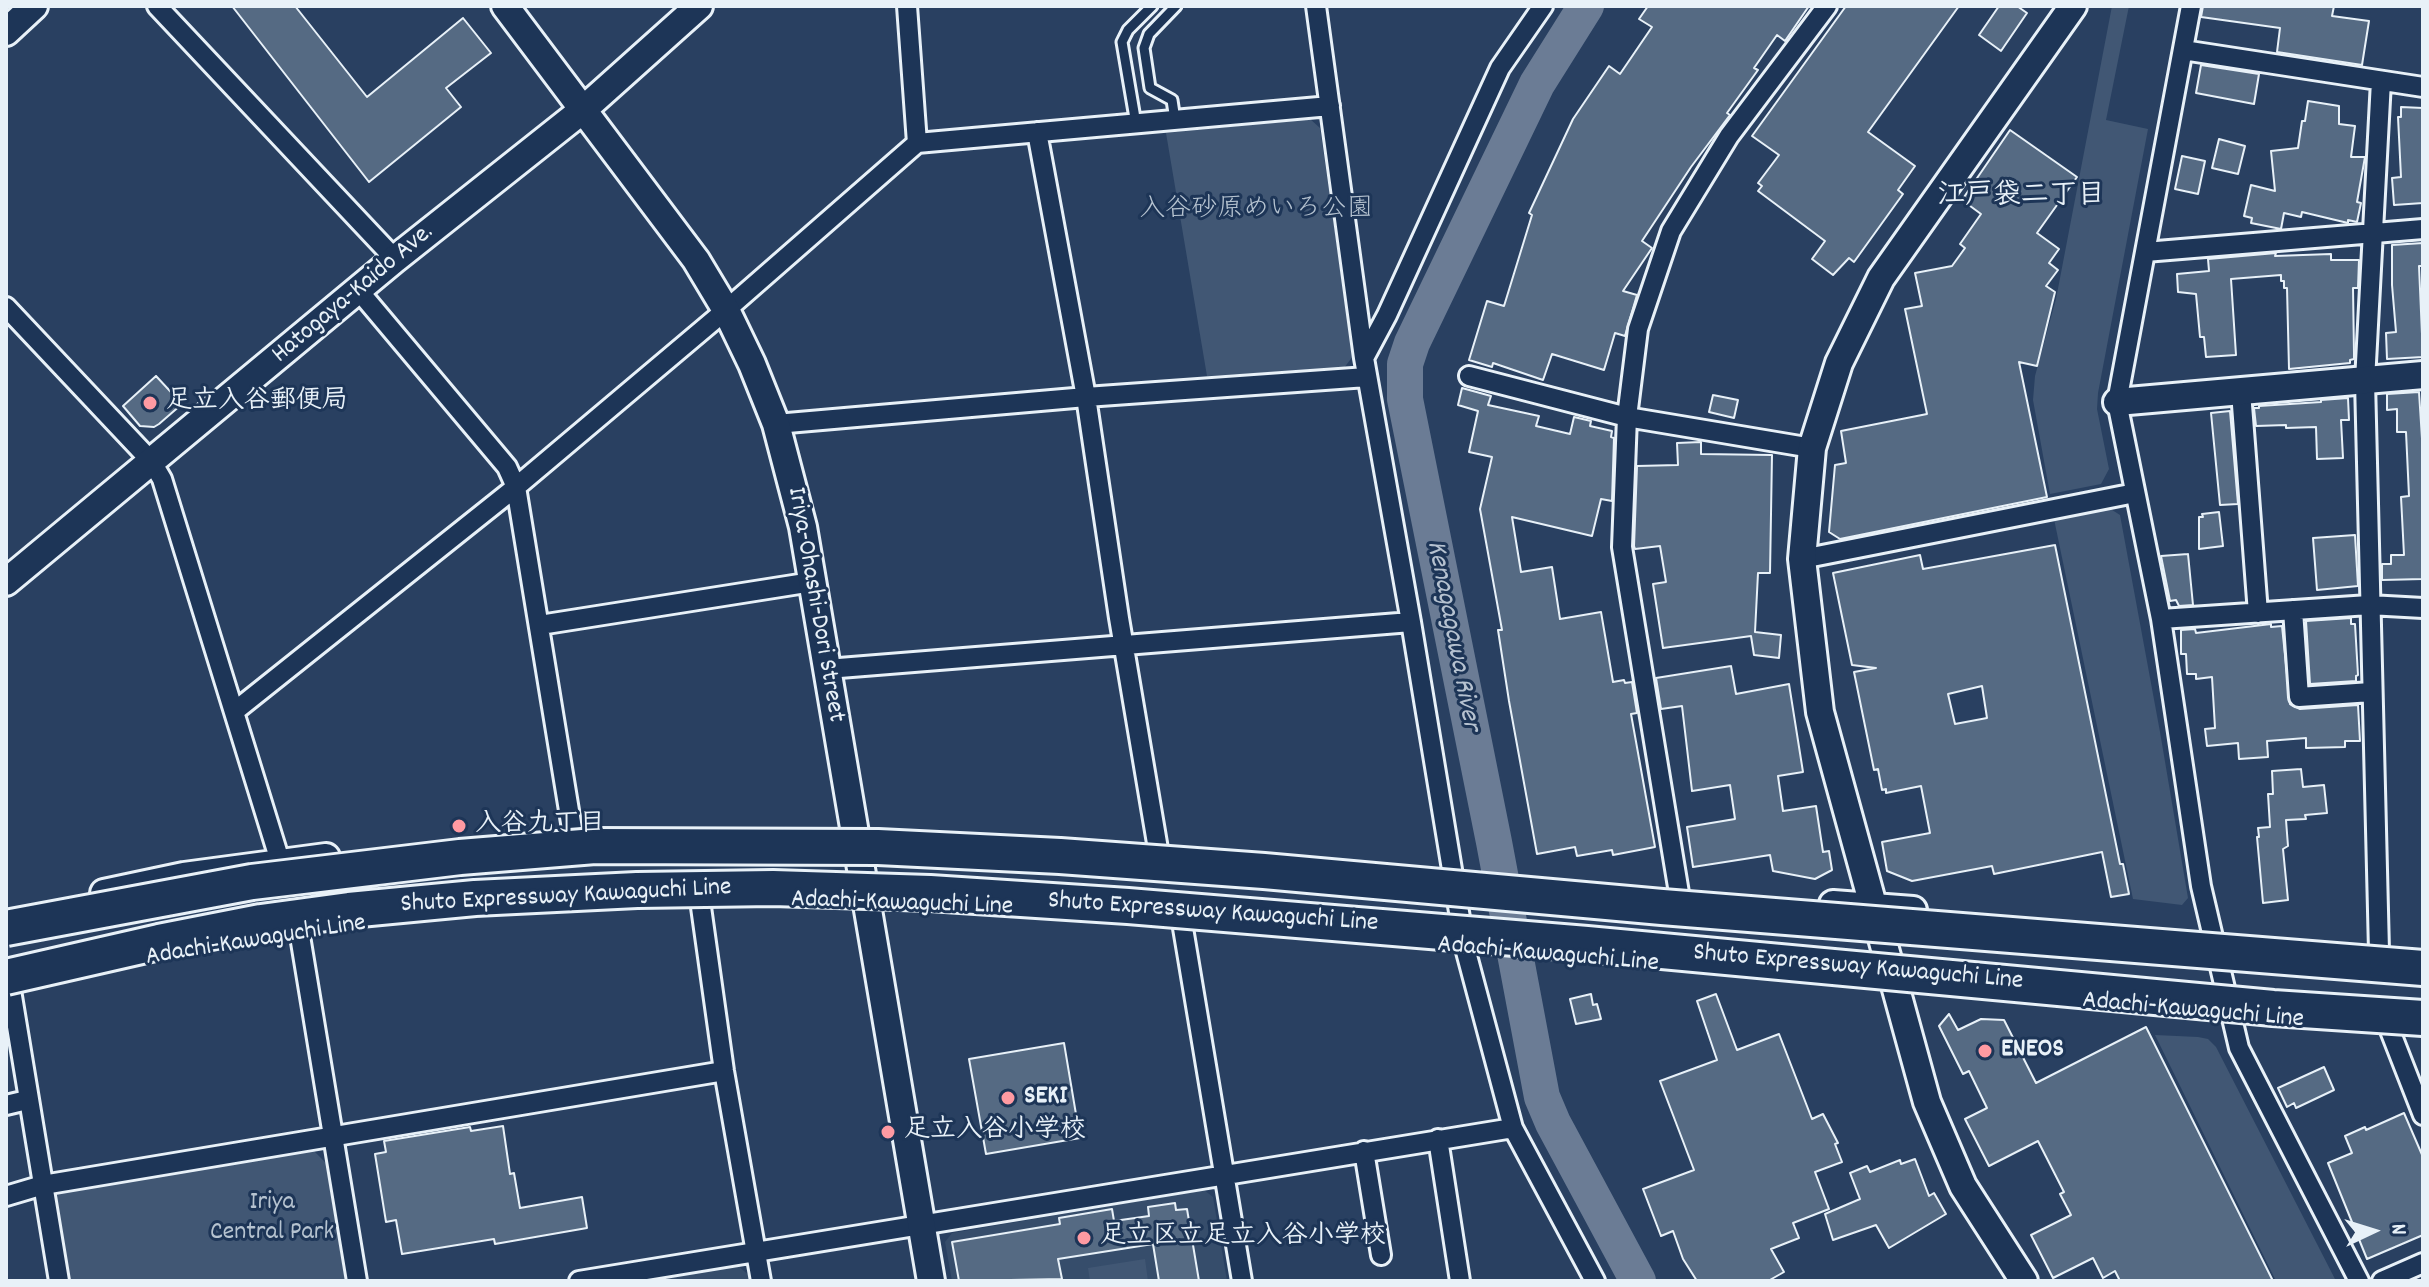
<!DOCTYPE html>
<html>
<head>
<meta charset="utf-8">
<style>
  body { margin:0 }
  #map { position:relative; width:2429px; height:1287px; overflow:hidden; background:#294061; font-family:Dekko,sans-serif }
  canvas { display:block }
  .frame { position:absolute; inset:0; border:8px solid #e8f1f8; pointer-events:none }
  .north { position:absolute; left:2333px; top:1191px; width:80px; height:80px; -webkit-text-stroke:6px #1d3557; paint-order:stroke; rotate:86deg; font-size:22px; font-weight:700; line-height:32px; text-align:center; color:#e8f1f8 }
  .north::after { content:''; display:block; margin:auto; width:28px; height:36px; background:#e8f1f8; clip-path:polygon(50% 0,100% 100%,50% 72%,0 100%) }
</style>
</head>
<body>
<div id="map">
<canvas width="2429" height="1287"></canvas>
<div class="frame"></div>
<div class="north">N</div>
</div>
<script>
const g = document.querySelector('canvas').getContext('2d');
g.lineJoin = 'round';
function fill(path, color) { g.fillStyle = color; g.fill(path, 'evenodd'); }
const shape = rows => new Path2D(rows.map(r => 'M' + r).join(''));
function stroke(path, color, width, dash) { g.strokeStyle = color; g.lineWidth = width; g.lineCap = dash ? 'butt' : 'round'; g.setLineDash(dash || []); g.stroke(path); }
function drawText(font, color, halo, rows, align = 'center') {
  g.font = font + ' Dekko,"Klee One",sans-serif'; g.lineWidth = 6; g.setLineDash([]); g.textBaseline = 'middle'; g.strokeStyle = halo; g.fillStyle = color; for (const [text, x, y, turn = 0] of rows) {
    g.save(); g.translate(x, y); g.rotate((+turn || 0) * Math.PI / 180); g.textAlign = isNaN(turn) ? turn : align; if (halo) g.strokeText(text, 0, 0); g.fillText(text, 0, 0); g.restore();
  }
}
fill(shape([
  [1204,1190,1213,1197,1227,1281,952,1281,945,1242,952,1233],
  [738,1266,750,1276,751,1281,666,1281,667,1278]
]), '#364d6b');
fill(shape([
  [2112,6,2129,6,2106,120,2148,129,2098,393,2097,409,2109,469,2101,484,2050,494,2033,400,2035,376,2056,299],
  [1310,119,1320,128,1353,356,1344,368,1207,376,1166,133],
  [2109,508,2120,515,2160,732,2188,898,2182,905,2133,899,2054,519],
  [2155,1035,2198,1037,2208,1039,2216,1047,2336,1281,2276,1281],
  [314,1151,326,1163,345,1281,70,1281,56,1199,59,1191],
  [1145,1259,1148,1281,1090,1281,1088,1268]
]), '#415774');
stroke(shape([
  [1586,6,1537,84,1412,343,1405,364,1405,399,1494,842,1542,1097,1553,1123,1638,1281]
]), '#6b7c95', 36);
const building = shape([
  [232,6,295,6,367,97,463,18,491,53,446,88,461,107,369,182,232,6],
  [1648,6,1809,6,1785,41,1777,35,1754,68,1758,70,1727,113,1730,115,1691,167,1642,241,1652,248,1623,291,1637,295,1625,336,1615,333,1604,370,1552,354,1543,380,1493,363,1492,367,1469,360,1487,301,1504,306,1532,215,1529,213,1573,119,1609,66,1620,74,1652,27,1639,19,1648,6],
  [1846,6,1959,6,1868,132,1915,166,1898,190,1903,194,1854,262,1849,258,1833,275,1812,259,1825,241,1758,191,1762,186,1758,183,1779,155,1752,136,1846,6],
  [1999,6,2017,6,2027,13,2001,51,1979,35,1999,6],
  [2203,6,2334,6,2332,16,2369,21,2362,65,2277,52,2280,28,2201,17,2203,6],
  [2201,65,2259,74,2254,104,2196,93,2201,65],
  [2308,101,2339,106,2339,124,2355,126,2351,157,2365,157,2357,202,2361,203,2357,222,2348,220,2348,223,2302,212,2301,217,2284,213,2281,229,2251,223,2252,218,2244,216,2251,185,2275,191,2271,151,2298,148,2302,121,2305,121,2308,101],
  [2401,107,2423,108,2423,203,2394,205,2392,178,2401,177,2398,117,2401,117,2401,107],
  [2010,130,2077,177,2037,233,2059,249,2049,263,2058,270,2046,286,2055,292,2037,366,2019,362,2047,497,1840,539,1829,532,1835,465,1846,463,1841,431,1927,414,1905,309,1922,306,1915,273,1952,266,1965,248,1960,244,1981,214,1962,200,2010,130],
  [2219,139,2245,146,2238,174,2212,168,2219,139],
  [2182,156,2205,161,2198,194,2175,189,2182,156],
  [2423,243,2423,266,2419,266,2423,357,2387,359,2386,333,2396,332,2392,285,2392,245,2423,243],
  [2276,253,2275,256,2331,254,2331,260,2359,260,2358,288,2353,288,2354,353,2354,359,2350,360,2350,363,2289,369,2287,288,2284,288,2284,281,2281,281,2281,275,2231,279,2236,355,2206,357,2204,337,2200,337,2196,294,2178,292,2177,274,2209,271,2208,259,2276,253],
  [156,376,182,404,159,424,154,427,140,426,123,406,156,376],
  [1462,388,1491,396,1488,405,1539,416,1536,426,1570,434,1574,417,1591,421,1590,426,1612,431,1611,437,1614,438,1612,501,1601,499,1592,536,1512,517,1521,572,1552,567,1560,619,1601,612,1613,682,1624,680,1625,683,1632,682,1637,713,1631,714,1655,847,1613,855,1612,850,1577,856,1575,847,1537,854,1509,701,1498,630,1502,630,1480,509,1492,457,1469,452,1478,411,1458,405,1462,388],
  [2419,392,2423,454,2423,579,2382,580,2382,564,2391,564,2391,555,2404,555,2401,497,2409,496,2406,432,2397,432,2397,409,2387,410,2387,394,2419,392],
  [1713,395,1738,400,1734,418,1709,412,1713,395],
  [2348,398,2349,420,2341,420,2343,458,2317,459,2316,427,2286,428,2286,425,2256,426,2254,408,2259,408,2259,406,2321,402,2321,400,2348,398],
  [2230,411,2238,504,2220,505,2211,413,2230,411],
  [1701,442,1701,454,1772,455,1770,573,1758,573,1755,632,1781,635,1779,658,1754,655,1751,636,1663,648,1653,584,1666,582,1660,546,1635,549,1634,546,1637,466,1678,465,1677,443,1701,442],
  [2219,512,2223,546,2199,549,2199,517,2203,517,2202,514,2219,512],
  [2355,535,2358,586,2317,590,2313,538,2355,535],
  [2055,545,2120,864,2123,864,2129,894,2111,897,2102,852,1994,874,1992,866,1912,881,1887,871,1882,842,1930,833,1921,786,1886,793,1886,789,1882,790,1878,769,1874,770,1854,672,1876,668,1852,665,1833,573,1920,555,1923,569,2055,545],
  [1982,686,1987,718,1955,724,1948,694,1982,686],
  [2188,554,2193,605,2179,606,2176,600,2170,601,2161,556,2188,554],
  [2351,618,2351,624,2355,624,2358,675,2356,676,2356,681,2310,684,2306,621,2351,618],
  [2271,624,2271,627,2282,626,2290,704,2300,709,2358,705,2360,741,2345,741,2345,747,2306,748,2306,738,2267,741,2268,757,2239,759,2238,743,2207,746,2205,729,2215,728,2212,677,2196,679,2196,674,2187,674,2186,654,2181,654,2181,630,2195,629,2196,633,2271,624],
  [1731,666,1736,694,1789,684,1803,772,1778,776,1783,811,1816,806,1823,852,1829,851,1832,870,1815,879,1773,871,1770,855,1693,867,1687,827,1735,819,1730,785,1692,791,1682,706,1661,709,1656,678,1731,666],
  [2301,769,2303,787,2324,785,2327,813,2305,815,2306,819,2286,820,2288,846,2283,849,2288,900,2263,903,2257,837,2259,837,2258,828,2270,827,2268,794,2273,794,2272,771,2301,769],
  [1591,994,1593,1005,1597,1004,1601,1019,1576,1024,1570,999,1591,994],
  [1716,994,1737,1050,1779,1034,1812,1119,1823,1114,1838,1143,1835,1144,1842,1162,1815,1172,1829,1209,1793,1223,1799,1238,1771,1249,1784,1272,1768,1281,1697,1281,1683,1259,1673,1231,1661,1236,1643,1189,1694,1170,1660,1081,1717,1060,1697,1001,1716,994],
  [1949,1014,1958,1030,1981,1019,2004,1020,2036,1083,2146,1027,2273,1281,2120,1281,2115,1271,2103,1278,2093,1258,2053,1278,2031,1235,2071,1215,2060,1194,2064,1192,2038,1141,1989,1166,1965,1119,1987,1108,1969,1071,1963,1074,1939,1026,1949,1014],
  [1064,1043,1080,1138,986,1154,969,1059,1064,1043],
  [2324,1067,2334,1090,2296,1108,2294,1103,2287,1107,2278,1088,2324,1067],
  [2404,1113,2423,1157,2423,1235,2367,1259,2328,1163,2352,1153,2345,1136,2365,1127,2366,1130,2404,1113],
  [503,1126,510,1174,514,1173,520,1208,582,1197,587,1228,495,1244,494,1239,402,1254,396,1220,386,1222,375,1154,386,1152,384,1141,470,1127,471,1131,503,1126],
  [1915,1159,1929,1196,1934,1193,1946,1214,1889,1248,1876,1225,1833,1240,1825,1214,1860,1199,1850,1173,1867,1166,1870,1172,1900,1160,1901,1164,1915,1159],
  [1175,1203,1176,1210,1187,1209,1199,1281,1159,1281,1153,1244,1058,1259,1062,1279,959,1281,952,1242,1060,1224,1059,1218,1112,1209,1114,1221,1149,1216,1148,1207,1175,1203]
]);
fill(building, '#556a83');
stroke(building, '#e8f1f8', 2);
const lane = shape([
  [1175,120,1172,100,1150,88,1144,48,1149,34,1176,6],
  [1136,124,1122,42,1128,30,1152,6]
]);
const street = shape([
  [157,6,395,259],
  [907,6,917,143],
  [1316,6,1364,358,1411,622,1465,948,1513,1128,1595,1281],
  [2191,6,2117,402,2161,619,2201,886,2239,1048,2359,1281],
  [2183,50,2423,87],
  [1037,132,1086,397,1119,618,1158,849],
  [2145,252,2423,229],
  [359,291,507,467,516,487,573,835],
  [6,307,152,462,162,479,280,861],
  [1364,358,1387,315,1500,68,1543,6],
  [1469,376,1627,417,1812,448],
  [2241,392,2258,613],
  [776,424,1086,397,1367,377],
  [1802,559,2135,493],
  [2293,610,2299,697,2371,692],
  [2161,619,2369,605,2423,608],
  [540,625,812,582],
  [827,669,1411,622],
  [235,711,516,487,726,310,917,143,1330,106],
  [1679,893,1622,547,1627,417,1638,329,1671,231,1729,136,1827,6],
  [700,900,724,1071,761,1281],
  [1182,922,1242,1281],
  [299,930,357,1281],
  [2379,951,2365,381,2381,81],
  [8,972,59,1281],
  [2389,1028,2423,1115],
  [6,1105,27,1100],
  [1438,1139,1460,1281],
  [1364,1151,1381,1255],
  [6,1196,43,1185,724,1071],
  [579,1281,1513,1128],
  [2382,1281,2423,1263]
]);
const secondary = shape([
  [505,6,696,260,726,310,752,364,776,424,803,527,931,1281],
  [6,32,34,6],
  [2117,402,2423,375],
  [6,582,395,259,584,109,699,6],
  [104,893,184,876,326,857],
  [1833,904,1913,910],
  [2024,1281,1963,1186,1927,1102,1820,712,1802,559,1812,448,1839,363,1881,278,2073,6]
]);
stroke(lane, '#e8f1f8', 15);
stroke(street, '#e8f1f8', 24);
stroke(secondary, '#e8f1f8', 32);
stroke(lane, '#1d3557', 9);
stroke(street, '#1d3557', 18);
stroke(secondary, '#1d3557', 26);
const highwayBridge = shape([
  [6,928,252,882,460,857,595,846,878,847,1060,856,1264,871,1662,907,2423,968],
  [6,977,159,942,261,922,349,910,475,898,637,890,773,888,930,893,1128,906,1587,944,2273,1008,2423,1018]
]);
stroke(highwayBridge, '#e8f1f8', 40, []);
stroke(highwayBridge, '#1d3557', 34);
for (const [x, y, r, color] of [
  [150,403,8,"#ff9aa2"],
  [459,826,8,"#ff9aa2"],
  [1985,1051,8,"#ff9aa2"],
  [1008,1098,8,"#ff9aa2"],
  [888,1132,8,"#ff9aa2"],
  [1084,1238,8,"#ff9aa2"]
]) { const dot = new Path2D(); dot.arc(x, y, r, 0, 2 * Math.PI); g.fillStyle = color; g.fill(dot); stroke(dot, '#1d3557', 3); }
drawText('26px', '#b6c3d0', '#1d3557', [
  ["入谷砂原めいろ公園",1256,211],
  ["Iriya",272,1204],
  ["Central Park",272,1234]
]);
drawText('26px', '#e8f1f8', '#1d3557', [
  ["Hatogaya-Kaido Ave.",354,295,-40],
  ["Iriya-Ohashi-Dori Street",814,605,80],
  ["Shuto Expressway Kawaguchi Line",566,898,-3],
  ["Adachi-Kawaguchi Line",902,905,2],
  ["Shuto Expressway Kawaguchi Line",1213,914,4],
  ["Adachi-Kawaguchi Line",256,942,-9],
  ["Adachi-Kawaguchi Line",1548,956,5],
  ["Shuto Expressway Kawaguchi Line",1858,969,5],
  ["Adachi-Kawaguchi Line",2193,1012,5]
]);
drawText('bold 26px', '#e8f1f8', '#1d3557', [
  ["足立入谷郵便局",166,403],
  ["入谷九丁目",475,826],
  ["ENEOS",2001,1051],
  ["SEKI",1024,1098],
  ["足立入谷小学校",904,1132],
  ["足立区立足立入谷小学校",1100,1238]
], 'left');
drawText('bold 28px', '#e8f1f8', '#1d3557', [
  ["江戸袋二丁目",2021,198]
]);
drawText('italic 28px', '#b6c2d0', '#1d3557', [
  ["Kenagagawa River",1451,636,79]
]);
</script>
</body>
</html>
